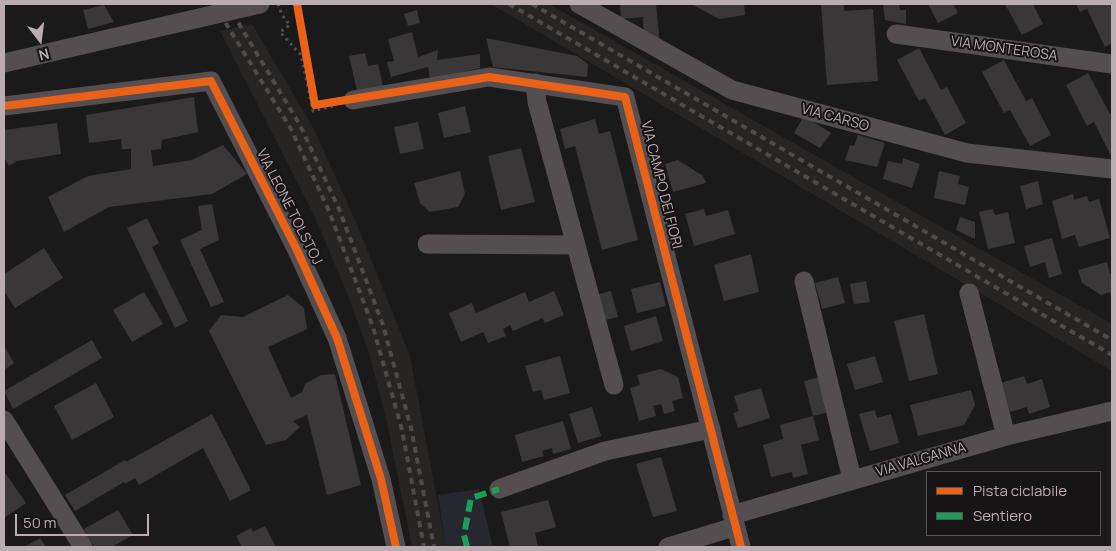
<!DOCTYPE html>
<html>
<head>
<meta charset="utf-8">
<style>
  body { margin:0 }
  #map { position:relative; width:1116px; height:551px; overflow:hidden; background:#1b1a1a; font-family:Manrope,sans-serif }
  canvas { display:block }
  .frame { position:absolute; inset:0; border:5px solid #bbacb2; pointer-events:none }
  .legend { position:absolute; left:926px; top:471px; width:175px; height:65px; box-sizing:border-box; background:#171415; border:1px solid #595154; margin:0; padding:6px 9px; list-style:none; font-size:15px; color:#bbacb2 }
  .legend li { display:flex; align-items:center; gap:10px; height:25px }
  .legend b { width:25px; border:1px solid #595154 }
  .north { position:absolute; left:15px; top:15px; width:50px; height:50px; -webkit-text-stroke:4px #171415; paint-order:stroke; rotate:165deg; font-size:14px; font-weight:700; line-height:20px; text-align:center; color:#bbacb2 }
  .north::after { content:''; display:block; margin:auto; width:18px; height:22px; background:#bbacb2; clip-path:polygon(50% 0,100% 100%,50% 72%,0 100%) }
  .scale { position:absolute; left:15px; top:514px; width:134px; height:22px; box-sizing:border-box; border:2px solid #bbacb2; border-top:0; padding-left:6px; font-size:15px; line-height:18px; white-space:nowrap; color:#bbacb2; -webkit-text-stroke:4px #171415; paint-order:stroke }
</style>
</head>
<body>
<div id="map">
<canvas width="1116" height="551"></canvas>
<div class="frame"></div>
<ul class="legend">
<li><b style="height:6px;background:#ea6118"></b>Pista ciclabile</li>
<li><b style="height:6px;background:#1a9f57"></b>Sentiero</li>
</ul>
<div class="north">N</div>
<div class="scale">50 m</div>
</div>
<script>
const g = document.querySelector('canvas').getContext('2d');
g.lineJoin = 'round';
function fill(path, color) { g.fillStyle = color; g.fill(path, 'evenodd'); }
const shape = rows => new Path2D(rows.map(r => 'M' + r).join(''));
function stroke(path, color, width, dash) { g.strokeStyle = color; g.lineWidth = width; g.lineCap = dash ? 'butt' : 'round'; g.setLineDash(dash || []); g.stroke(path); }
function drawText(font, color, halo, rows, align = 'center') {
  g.font = font + ' Manrope,sans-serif'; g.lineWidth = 4; g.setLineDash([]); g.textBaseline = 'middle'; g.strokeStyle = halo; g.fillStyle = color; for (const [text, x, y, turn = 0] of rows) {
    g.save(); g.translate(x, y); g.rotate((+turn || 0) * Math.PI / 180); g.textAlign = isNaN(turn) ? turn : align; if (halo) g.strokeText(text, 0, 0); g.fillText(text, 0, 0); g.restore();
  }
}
fill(shape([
  [491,4,549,4,1112,324,1112,371],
  [252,24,315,131,358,227,410,356,446,547,412,547,386,418,369,353,347,293,314,215,220,31]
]), '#272424');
fill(shape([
  [479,489,493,547,446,547,438,495]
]), '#272730');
fill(shape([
  [620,4,656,4,660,46,644,38,643,17,621,19],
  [691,4,744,4,745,15,719,19],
  [821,4,844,4,844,11,873,9,878,81,827,85],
  [883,4,899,4,900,10,906,10,906,24,885,20],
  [928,4,953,4,958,13,938,23],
  [1005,4,1033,4,1043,24,1022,35],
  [1076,4,1112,4,1112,43,1105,47,1087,9,1080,12],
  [104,5,114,22,88,29,83,10],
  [417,10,420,23,408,26,404,14],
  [412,32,418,57,438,50,437,60,480,54,480,68,430,79,428,67,391,77,387,62,394,61,388,39],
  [486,38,577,56,588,64,587,77,493,67],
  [919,48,941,90,947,87,966,123,945,135,925,98,919,101,897,60],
  [365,53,368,66,378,64,383,86,357,91,349,56],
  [1004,60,1026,101,1032,98,1051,135,1030,146,1010,110,1004,113,982,72],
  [1088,73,1110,114,1112,113,1112,158,1094,122,1087,126,1066,85],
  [194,97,198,132,162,140,161,149,151,150,153,166,192,160,223,145,247,174,212,194,109,207,64,232,48,197,88,176,131,169,131,149,122,149,121,139,89,143,86,115],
  [465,106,471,132,444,138,438,113],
  [804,116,831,133,820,148,794,133],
  [595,119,599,134,610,131,638,240,602,250,575,146,565,149,560,129],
  [418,122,424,149,400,154,394,127],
  [57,123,61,154,17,161,9,166,4,158,4,130],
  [858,135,885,143,877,167,845,160,850,145,854,146],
  [521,148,535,202,501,210,488,156],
  [903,158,920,164,912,188,883,179,888,161,902,164],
  [678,160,703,176,706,183,673,192,665,164],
  [460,171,465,194,458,207,430,212,420,203,414,183],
  [939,171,960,176,958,184,969,187,965,205,934,198],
  [1038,181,1043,204,1026,209,1020,186],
  [1073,194,1074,200,1087,196,1089,202,1099,199,1110,238,1079,247,1075,235,1062,239,1052,201],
  [212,204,219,240,200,249,224,302,211,307,180,240,202,230,198,206],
  [704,209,706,216,728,210,735,234,694,246,685,214],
  [993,209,995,215,1008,212,1015,243,988,249,979,212],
  [960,217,975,222,975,239,956,230],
  [147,218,159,243,152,247,188,321,175,328,127,228],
  [1052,238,1062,274,1049,278,1045,262,1030,267,1024,246],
  [44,248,63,278,15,308,4,291,4,274],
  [751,254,759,292,724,301,714,265],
  [1107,262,1110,274,1112,274,1112,300,1110,292,1101,295,1082,283,1078,270],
  [838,277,845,303,822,309,815,283],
  [866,281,870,302,854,304,850,284],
  [660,282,666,306,637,313,631,289],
  [554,291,564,315,545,323,543,318,513,331,510,325,503,329,506,336,488,343,483,332,461,342,449,313,472,303,476,313,525,292,529,302],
  [611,291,618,317,601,321,595,295],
  [144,292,163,324,132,342,113,310],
  [288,295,304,308,307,329,268,347,291,398,302,392,305,384,321,375,335,374,361,485,327,495,307,415,293,421,300,427,286,440,266,445,209,331,221,315,243,317],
  [924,314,938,374,909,381,894,321],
  [656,316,663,341,631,351,624,326],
  [92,340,102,358,13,409,4,391],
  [4,346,14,363,4,370],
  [560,356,570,393,544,400,541,390,533,392,525,366],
  [875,356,883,382,855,390,847,364],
  [661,369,678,377,683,398,672,401,675,411,664,414,661,404,653,406,656,416,639,421,630,388,640,385,637,375],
  [1024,376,1027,384,1042,379,1050,407,1029,414,1027,407,1010,412,1001,383],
  [820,377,829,412,813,416,804,381],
  [96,383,114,417,72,440,54,406],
  [761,388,770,418,738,428,733,413,739,411,734,396],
  [971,390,975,405,964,425,918,436,910,405],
  [592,407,601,436,578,443,569,414],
  [875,410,877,418,891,414,899,443,870,451,859,414],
  [212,414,251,490,230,501,203,448,139,485,135,478,125,484,124,482,75,511,65,495,125,460,126,462],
  [813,416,819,440,801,445,808,474,793,478,792,472,771,477,763,445,783,439,780,425],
  [563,421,571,449,553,454,552,448,542,451,544,456,522,462,515,435],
  [661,457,677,511,653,517,636,464],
  [6,474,26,503,4,518,4,475],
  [548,500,556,527,535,533,538,547,510,547,501,512],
  [118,510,133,535,112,547,94,547,84,529],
  [265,526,276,547,242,547,236,536,251,528,253,532],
  [40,538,46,547,24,547]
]), '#3a3738');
stroke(shape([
  [278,4,282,15,290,25,280,32,301,55,313,111,337,105]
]), '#555052', 3, [2.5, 4]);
stroke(shape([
  [579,4,732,90,967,153,1112,169],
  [896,34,1112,64],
  [4,63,82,45],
  [535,83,537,102,614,385],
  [353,100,489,77,625,97,741,547],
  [4,106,211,81,297,250,337,338,381,479,396,547],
  [427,244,576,245],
  [804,281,852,479],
  [969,293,1006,436],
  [4,420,83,547],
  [499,489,605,451,711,429],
  [732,515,1006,436,1112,411],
  [668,547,734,527]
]), '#544e50', 19);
stroke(shape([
  [214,4,291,129,329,211,373,327,402,430,424,547],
  [227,4,300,125,339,209,383,325,411,428,434,547],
  [509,4,1112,355],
  [532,4,1112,340]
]), '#4e4b4b', 4, [6, 5]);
stroke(shape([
  [82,45,260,4]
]), '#544e50', 19);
stroke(shape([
  [467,547,464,535,471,498,499,489]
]), '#1a9f57', 6, [12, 6]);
stroke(shape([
  [297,4,315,105,489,77,625,97,741,547],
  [4,106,211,81,297,250,337,338,381,479,396,547]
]), '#ea6118', 8);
drawText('14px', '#bbacb2', '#171415', [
  ["VIA MONTEROSA",1004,49,8],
  ["VIA CARSO",835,118,15],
  ["VIA CAMPO DEI FIORI",661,185,76],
  ["VIA LEONE TOLSTOJ",289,207,63],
  ["VIA VALGANNA",921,460,-16]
]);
</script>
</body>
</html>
